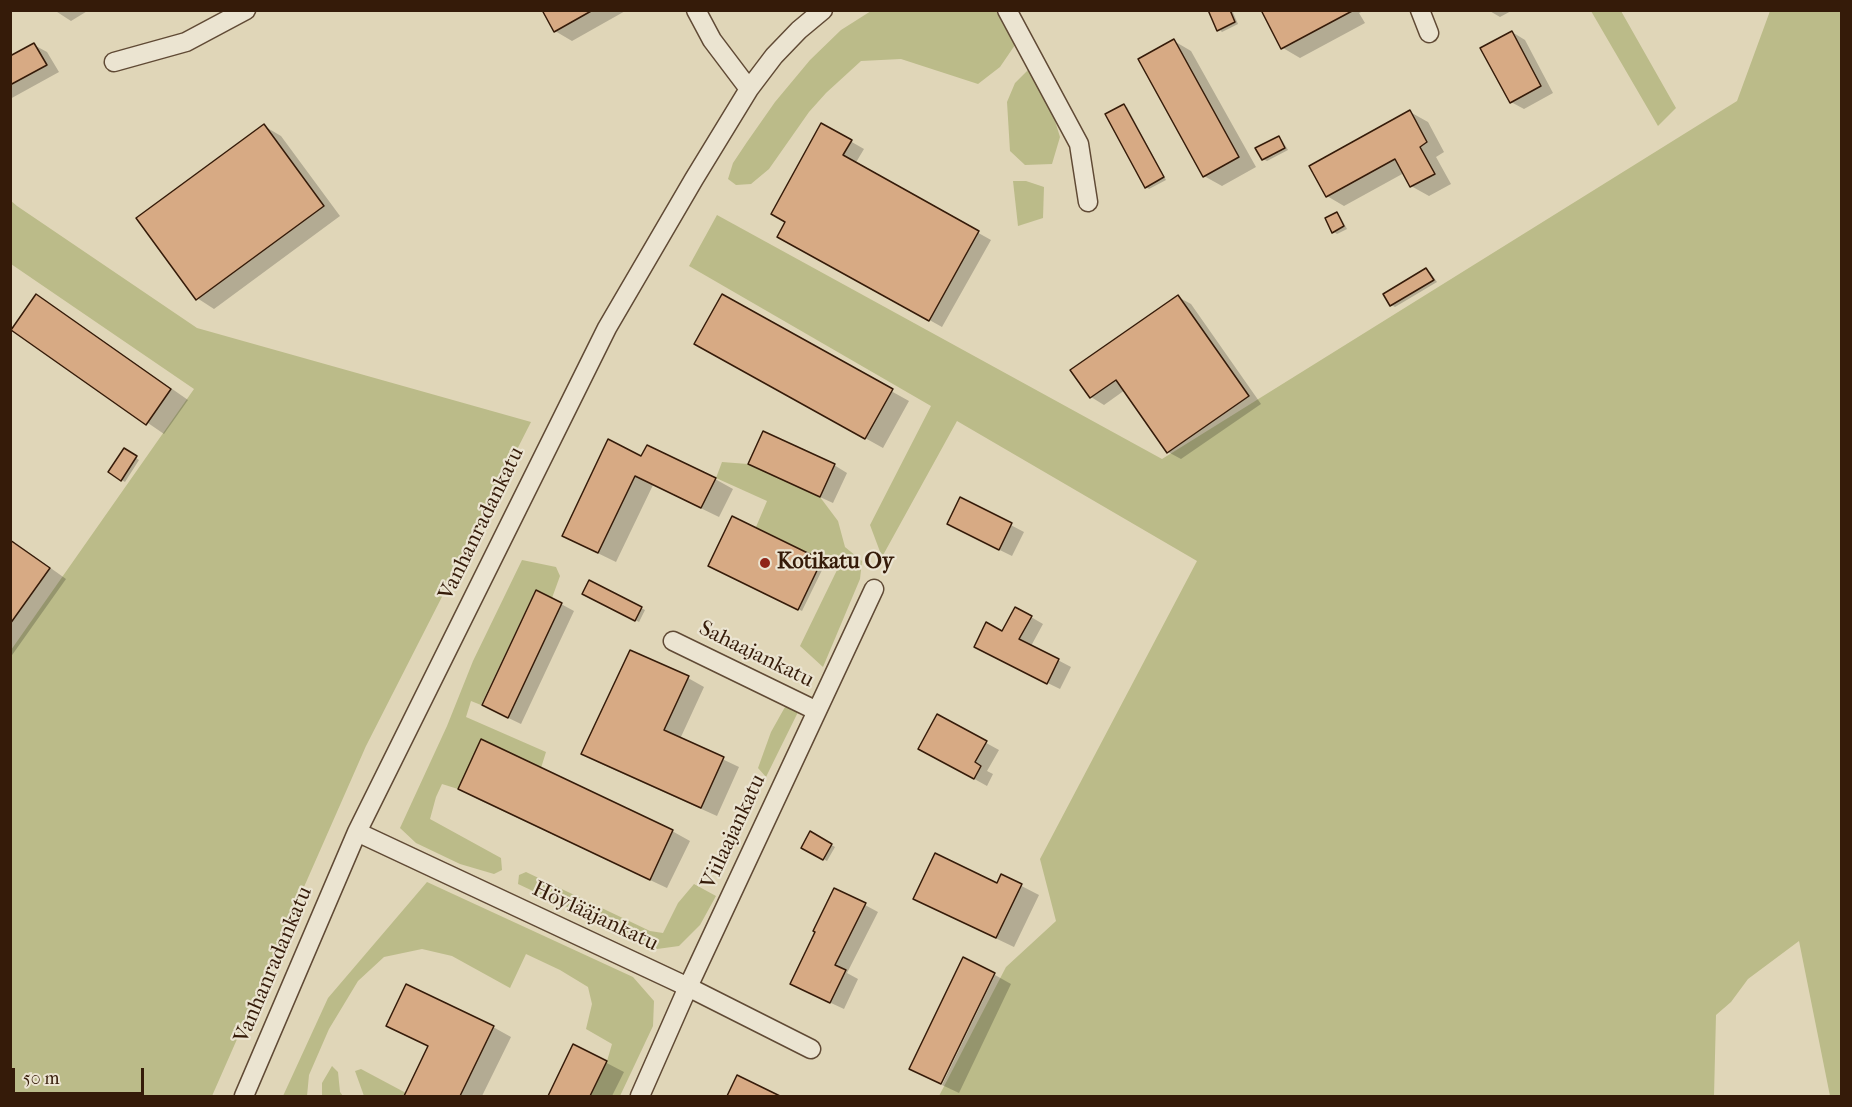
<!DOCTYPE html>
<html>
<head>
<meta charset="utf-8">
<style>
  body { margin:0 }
  #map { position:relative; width:1852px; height:1107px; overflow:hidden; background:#e0d6b8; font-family:"IM FELL French Canon",serif }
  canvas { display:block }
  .frame { position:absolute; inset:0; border:12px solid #351b09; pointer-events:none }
  .scale { position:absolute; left:12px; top:1068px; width:132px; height:27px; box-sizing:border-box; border:3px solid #351b09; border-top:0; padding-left:8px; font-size:18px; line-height:21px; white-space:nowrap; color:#351b09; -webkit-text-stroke:4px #ebe4d1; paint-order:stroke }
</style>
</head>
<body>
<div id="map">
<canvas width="1852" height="1107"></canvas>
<div class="frame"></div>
<div class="scale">50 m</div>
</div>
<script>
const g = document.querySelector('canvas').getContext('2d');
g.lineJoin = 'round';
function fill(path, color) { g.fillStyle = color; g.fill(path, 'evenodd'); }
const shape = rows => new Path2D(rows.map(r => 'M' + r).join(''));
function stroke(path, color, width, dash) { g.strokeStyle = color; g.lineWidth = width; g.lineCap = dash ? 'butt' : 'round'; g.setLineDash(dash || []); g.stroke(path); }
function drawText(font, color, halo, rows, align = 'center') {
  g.font = font + ' "IM FELL French Canon",serif'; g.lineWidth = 4.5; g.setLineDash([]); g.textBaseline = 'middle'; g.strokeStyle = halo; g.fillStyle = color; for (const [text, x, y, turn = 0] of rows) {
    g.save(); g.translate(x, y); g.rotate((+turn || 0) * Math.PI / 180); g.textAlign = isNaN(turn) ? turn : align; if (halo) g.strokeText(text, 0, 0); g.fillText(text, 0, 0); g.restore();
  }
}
fill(shape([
  [871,11,996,11,1015,45,1000,67,978,84,901,59,861,61,826,93,809,112,769,169,751,184,736,185,728,179,733,163,747,142,775,102,810,60,841,30],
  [1591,11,1621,11,1676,108,1658,126],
  [1770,11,1841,11,1841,1096,1830,1096,1799,941,1748,979,1731,1002,1716,1015,1714,1096,939,1096,1006,967,1056,921,1040,859,1197,561,957,421,882,557,870,525,931,406,689,266,717,215,1162,459,1737,101],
  [1030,68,1052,111,1060,137,1052,164,1025,165,1010,151,1007,102,1015,83],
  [1013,181,1026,181,1044,187,1043,218,1018,226],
  [10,200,17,206,197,328,531,422,366,746,212,1096,11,1096,11,650,194,389,11,264],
  [722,462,748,464,820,497,838,521,845,547,862,561,860,579,823,667,800,646,838,568,756,527,767,501,716,478],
  [522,560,556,567,560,576,552,598,535,591,481,705,471,701,466,717,546,752,541,768,481,740,458,789,442,784,436,797,430,819,501,858,502,870,494,874,460,864,416,843,400,828,447,726,473,661],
  [785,707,799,710,766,777,758,768,771,732],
  [526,872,650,931,663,933,678,903,694,884,716,896,700,925,679,946,657,949,518,884,519,875],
  [427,882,633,977,654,1001,653,1026,620,1096,590,1096,607,1061,612,1044,586,1029,592,1004,588,987,560,970,526,954,510,988,452,956,422,949,384,957,358,981,329,1029,309,1075,307,1096,283,1096,328,998],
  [332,1066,338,1072,340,1092,343,1096,322,1096,322,1083],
  [361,1069,406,1093,404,1096,364,1096,355,1071]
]), '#bbbb89');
fill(shape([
  [54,10,89,10,71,21],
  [544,10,627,10,572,41,555,31],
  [1215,10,1232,10,1238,24,1222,32,1219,29],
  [1262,10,1365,10,1359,13,1365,23,1300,58,1283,48],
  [1488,10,1513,10,1500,17],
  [1512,32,1525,40,1553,93,1524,109,1511,102],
  [1174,41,1191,51,1256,167,1222,186,1204,176],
  [34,45,47,52,59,72,10,99,10,58],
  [1124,105,1127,107,1166,180,1149,189,1146,187],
  [1410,112,1428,122,1444,152,1436,157,1451,184,1429,196,1411,186,1404,173,1344,206,1327,196],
  [822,125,864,149,855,164,991,240,942,327,779,236,787,221],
  [264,126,281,136,340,216,214,309,197,298],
  [1279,138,1282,140,1288,150,1267,161,1263,159],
  [1337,214,1340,216,1347,229,1337,234,1334,232],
  [1426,269,1430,272,1437,282,1395,307,1391,305,1385,295],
  [722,297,909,401,883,448,714,354],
  [1178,297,1191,304,1261,404,1181,459,1168,452,1125,390,1104,405,1091,397],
  [53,306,188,400,164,434,13,330],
  [124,450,139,460,125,482,110,472],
  [642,458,715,479,733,489,719,517,653,485,616,562,581,545],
  [834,465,847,473,833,503,763,471],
  [961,499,1024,532,1012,556,961,531],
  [733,518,825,564,802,611,710,565],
  [10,539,66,579,10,658],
  [590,582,645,610,639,622,584,593],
  [561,604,574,611,521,724,496,712],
  [1031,617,1043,624,1031,646,1071,667,1060,689,988,654,1003,633],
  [688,678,704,687,680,739,739,767,717,816,599,763,583,754],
  [937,716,999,750,987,771,993,774,987,786,933,756],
  [460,789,672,831,690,841,667,888,477,799],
  [811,833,835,847,827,861,803,847],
  [1002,876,1039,895,1014,947,932,908,998,885],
  [865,905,878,912,847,973,858,979,844,1009,805,991],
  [995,975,1011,984,959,1093,942,1085],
  [388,1025,493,1027,511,1037,482,1096,406,1096,430,1047],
  [574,1046,624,1072,612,1096,549,1096],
  [737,1077,775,1096,728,1096]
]), '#0003');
const building = shape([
  [542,10,593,10,554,32,542,10],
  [1208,10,1230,10,1235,22,1217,31,1208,10],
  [1261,10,1354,10,1281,49,1261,10],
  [1512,31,1541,86,1510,103,1480,48,1512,31],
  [1174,39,1239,157,1203,177,1138,59,1174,39],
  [34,43,47,65,10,85,10,56,34,43],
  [1124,104,1164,177,1145,188,1105,114,1124,104],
  [1410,110,1427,142,1420,147,1435,174,1410,187,1395,159,1326,197,1309,166,1410,110],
  [821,123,852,140,843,155,979,231,929,321,777,237,785,222,771,214,821,123],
  [264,124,324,206,196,300,136,218,264,124],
  [1279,136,1285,148,1262,160,1255,148,1279,136],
  [1337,212,1344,226,1332,233,1325,218,1337,212],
  [1426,268,1434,280,1390,306,1383,294,1426,268],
  [36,294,171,389,146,425,11,330,36,294],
  [722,294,893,389,865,439,694,344,722,294],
  [1178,295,1249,396,1167,453,1116,380,1090,398,1070,370,1178,295],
  [763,431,835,464,820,497,748,464,763,431],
  [608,439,641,456,647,445,716,478,701,508,635,476,598,553,562,536,608,439],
  [124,448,137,456,121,481,108,472,124,448],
  [960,497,1012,523,999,550,947,524,960,497],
  [732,516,822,560,798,610,708,566,732,516],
  [10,540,50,568,10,624,10,540],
  [589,580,642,607,635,621,582,594,589,580],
  [536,590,562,603,508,718,482,705,536,590],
  [1015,607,1032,616,1019,639,1059,659,1047,684,974,647,986,622,1002,631,1015,607],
  [630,650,689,676,664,730,724,757,701,808,581,754,630,650],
  [937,714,987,741,975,762,981,766,974,779,918,749,937,714],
  [481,739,673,830,650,880,458,789,481,739],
  [810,831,832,844,823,860,801,848,810,831],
  [935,853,997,883,1001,874,1022,884,996,938,913,899,935,853],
  [834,888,866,903,835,965,846,970,830,1003,790,984,815,932,813,931,834,888],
  [963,957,995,973,941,1084,909,1069,963,957],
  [406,984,494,1026,460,1096,404,1096,428,1046,386,1026,406,984],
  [573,1044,607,1061,590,1096,548,1096,573,1044],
  [737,1075,780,1096,727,1096,737,1075]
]);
fill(building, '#d7aa84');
stroke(building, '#351b09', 1.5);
const minor = shape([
  [696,10,712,40,749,89],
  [1007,10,1079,144,1088,202],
  [1420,10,1429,33],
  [114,62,186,42,246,10],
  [673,641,817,711],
  [357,832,688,987,811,1049],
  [244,1096,357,832,607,328,694,179,749,89,774,56,799,30,823,10],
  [640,1096,688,987,874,589]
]);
stroke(minor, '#604a35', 21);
stroke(minor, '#ebe4d1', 18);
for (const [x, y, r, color] of [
  [765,563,6,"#8f2418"]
]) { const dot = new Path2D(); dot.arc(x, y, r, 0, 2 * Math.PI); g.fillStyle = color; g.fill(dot); stroke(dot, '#ebe4d1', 2); }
drawText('22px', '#351b09', '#ebe4d1', [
  ["Vanhanradankatu",482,524,-64],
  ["Sahaajankatu",756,655,26],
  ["Viilaajankatu",734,832,-65],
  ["Höylääjankatu",595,917,25],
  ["Vanhanradankatu",274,965,-67]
]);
drawText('bold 22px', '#351b09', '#ebe4d1', [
  ["Kotikatu Oy",777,563]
], 'left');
</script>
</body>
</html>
